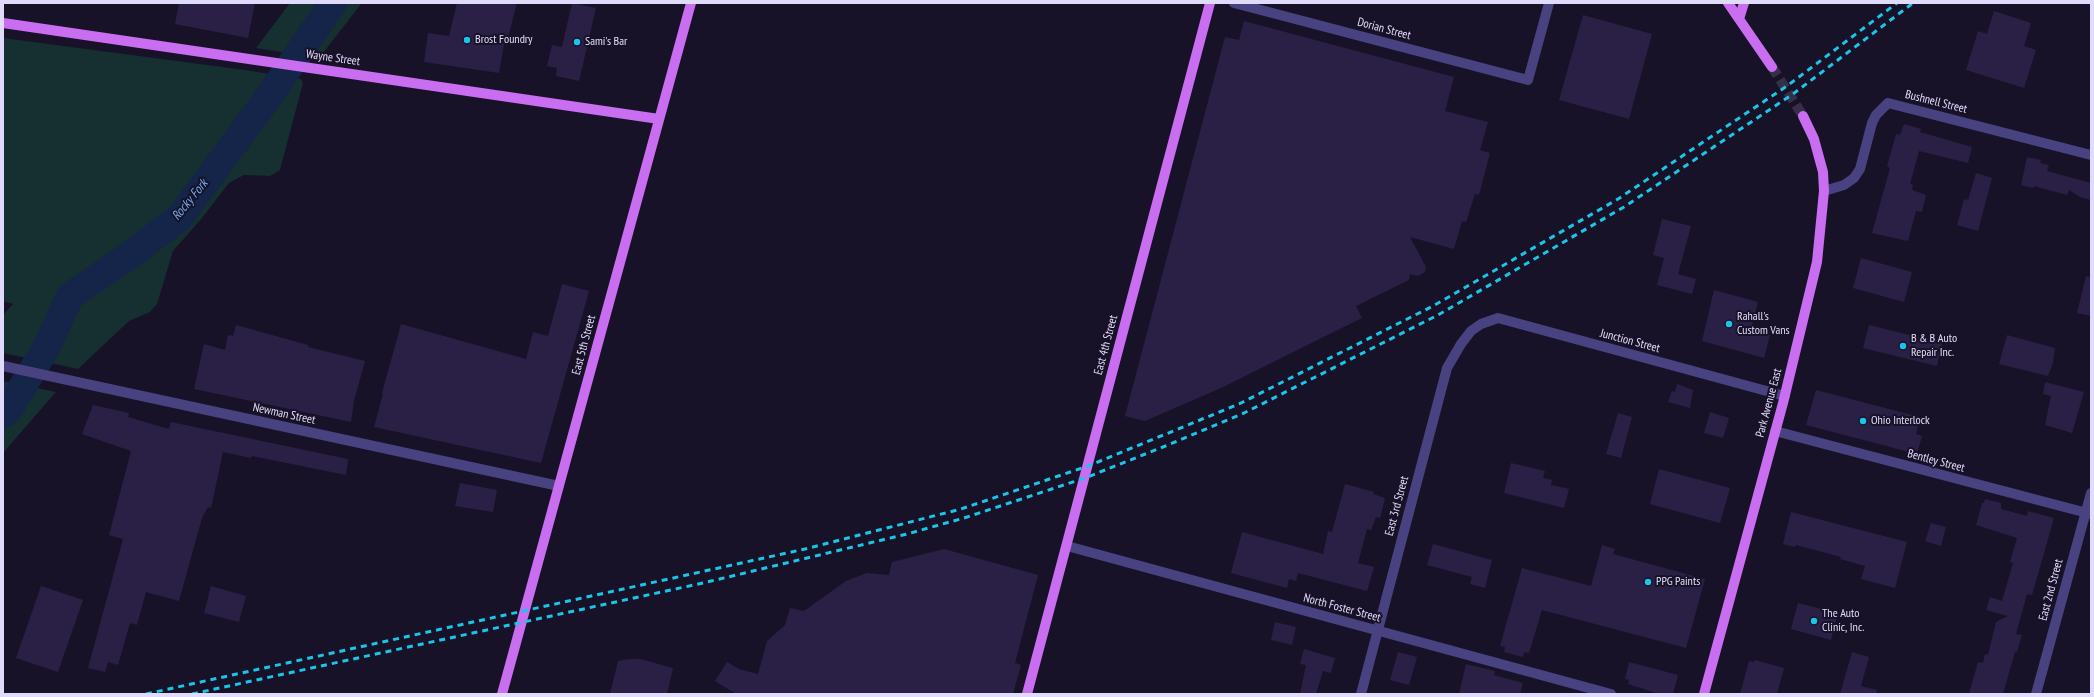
<!DOCTYPE html>
<html>
<head>
<meta charset="utf-8">
<style>
  body { margin:0 }
  #map { position:relative; width:2094px; height:697px; overflow:hidden; background:#171227; font-family:"PT Sans Narrow",sans-serif }
  canvas { display:block }
  .frame { position:absolute; inset:0; border:4px solid #e1dbfb; pointer-events:none }
</style>
</head>
<body>
<div id="map">
<canvas width="2094" height="697"></canvas>
<div class="frame"></div>
</div>
<script>
const g = document.querySelector('canvas').getContext('2d');
g.lineJoin = 'round';
function fill(path, color) { g.fillStyle = color; g.fill(path, 'evenodd'); }
const shape = rows => new Path2D(rows.map(r => 'M' + r).join(''));
function stroke(path, color, width, dash) { g.strokeStyle = color; g.lineWidth = width; g.lineCap = dash ? 'butt' : 'round'; g.setLineDash(dash || []); g.stroke(path); }
function drawText(font, color, halo, rows, align = 'center') {
  g.font = font + ' "PT Sans Narrow",sans-serif'; g.lineWidth = 4; g.setLineDash([]); g.textBaseline = 'middle'; g.strokeStyle = halo; g.fillStyle = color; for (const [text, x, y, turn = 0] of rows) {
    g.save(); g.translate(x, y); g.rotate((+turn || 0) * Math.PI / 180); g.textAlign = isNaN(turn) ? turn : align; if (halo) g.strokeText(text, 0, 0); g.fillText(text, 0, 0); g.restore();
  }
}
fill(shape([
  [290,3,362,3,319,58,256,48],
  [3,38,245,70,301,79,303,83,280,170,270,176,244,175,229,183,202,218,173,251,157,304,150,312,129,321,78,369,3,353,3,315,13,304,3,301],
  [3,381,56,392,3,453]
]), '#162f30');
stroke(shape([
  [3,414,9,409,46,348,70,296,126,258,179,218,270,95,333,3]
]), '#142549', 28);
fill(shape([
  [179,3,255,3,248,38,175,24],
  [457,3,517,3,506,45,504,44,499,73,424,62,428,33,449,36],
  [572,3,596,8,579,81,556,76,557,68,547,66,552,45,562,47],
  [1994,11,2031,23,2024,46,2036,50,2024,88,1966,70,1978,31,1987,34],
  [1583,15,1652,34,1629,119,1559,100],
  [1244,21,1454,77,1445,111,1488,122,1480,150,1490,153,1479,195,1475,194,1466,222,1462,221,1454,249,1410,237,1426,267,1425,272,1418,276,1410,274,1409,280,1356,306,1362,318,1221,388,1145,421,1125,416,1225,37,1239,40],
  [1904,124,1921,129,1920,132,1972,147,1968,163,1919,151,1910,184,1913,185,1912,190,1926,195,1922,212,1916,211,1908,241,1872,233,1890,168,1887,166,1896,134,1900,135],
  [2027,157,2041,160,2040,163,2049,165,2047,171,2091,183,2091,200,2080,197,2069,190,2067,195,2034,186,2033,188,2021,185],
  [1976,173,1992,178,1978,231,1957,225,1964,199,1968,200],
  [1662,219,1691,226,1678,274,1696,279,1692,294,1657,285,1664,258,1653,255],
  [1861,258,1912,272,1904,302,1853,288],
  [2086,276,2091,277,2091,316,2077,313],
  [562,284,589,291,541,463,374,427,383,394,382,393,401,324,526,359,533,332,548,336],
  [1714,290,1758,302,1751,329,1770,335,1764,358,1702,341],
  [236,325,308,345,308,347,365,361,354,401,351,422,194,389,204,344,225,350,228,335,233,336],
  [1869,325,1942,343,1937,366,1863,348],
  [2007,335,2055,348,2053,363,2048,376,1999,364],
  [2045,382,2084,392,2072,433,2045,425,2051,396,2043,394],
  [1677,384,1693,390,1690,408,1668,402,1672,391,1675,392],
  [1816,390,1920,417,1916,434,1922,436,1917,454,1806,425],
  [93,405,129,413,128,417,169,429,171,422,348,459,346,475,252,456,251,458,223,452,211,508,208,507,202,518,179,601,146,592,137,625,130,623,118,665,108,662,105,672,88,668,123,539,109,535,131,451,82,434],
  [1710,412,1729,418,1723,438,1704,433],
  [1618,413,1632,417,1621,458,1606,454],
  [1511,463,1545,471,1543,478,1552,480,1551,485,1569,489,1564,508,1504,493],
  [1659,469,1730,488,1720,523,1650,504],
  [460,483,497,490,493,512,455,506],
  [1345,484,1374,492,1373,494,1385,498,1380,518,1376,517,1371,530,1367,529,1358,563,1374,567,1367,591,1298,573,1296,581,1289,579,1287,588,1231,573,1242,532,1323,554,1328,531,1332,532],
  [1985,499,2001,503,2001,509,2027,516,2028,511,2054,518,2032,595,2027,594,2016,634,2022,635,2017,652,2015,652,2003,694,1969,694,1978,662,1983,663,1985,654,1988,655,1996,622,2008,616,1986,610,1990,597,2002,601,2013,563,2010,562,2017,538,1976,525,1982,503,1984,503],
  [1791,512,1907,542,1895,588,1861,579,1865,566,1840,559,1841,557,1796,545,1795,547,1783,544],
  [1931,523,1946,527,1941,546,1925,541],
  [1433,544,1492,560,1485,588,1470,584,1472,577,1427,565],
  [1602,545,1615,549,1613,554,1705,579,1686,648,1542,610,1529,653,1524,652,1523,657,1504,652,1505,647,1500,646,1522,568,1591,586],
  [944,549,1038,575,1015,663,1021,665,1013,694,736,694,715,681,727,662,739,669,758,674,767,641,785,625,790,608,804,611,846,581,867,573,889,575,892,562],
  [41,586,83,600,58,672,16,658],
  [211,586,246,596,239,622,204,613],
  [1798,603,1838,613,1831,640,1791,629],
  [1275,622,1296,627,1292,645,1271,640],
  [1304,649,1335,658,1331,673,1323,671,1316,694,1300,694,1306,665,1300,664],
  [1398,652,1417,657,1409,685,1390,680],
  [1852,652,1869,657,1861,686,1877,690,1876,694,1840,694],
  [628,659,640,659,673,668,667,694,610,694,618,661],
  [1755,660,1784,668,1777,694,1740,694,1749,661,1754,662],
  [1629,662,1678,675,1673,694,1659,694,1628,684,1629,680,1625,679],
  [1466,664,1495,671,1494,675,1523,683,1520,694,1459,694]
]), '#2a2046');
stroke(shape([
  [1772,67,1803,116]
]), '#353047', 10, [10, 5]);
stroke(shape([
  [1234,3,1528,80,1549,3],
  [1824,191,1844,185,1854,178,1860,169,1872,123,1876,115,1888,103,2091,155],
  [3,366,559,486],
  [1775,431,2091,514],
  [1067,546,1611,694],
  [1361,694,1447,368,1461,344,1471,331,1481,324,1498,318,1785,396],
  [2036,694,2091,493]
]), '#494281', 10);
stroke(shape([
  [1728,3,1772,67],
  [1739,19,1744,3],
  [3,23,659,119],
  [502,694,691,3],
  [1027,694,1210,3],
  [1704,694,1783,403,1817,262,1824,191,1823,172,1814,139,1803,116]
]), '#c96df1', 10);
stroke(shape([
  [146,694,805,549,961,509,1088,466,1239,404,1433,306,1618,199,1787,86,1897,3],
  [192,694,703,583,907,534,964,518,1085,478,1163,447,1244,413,1438,315,1624,207,1793,94,1913,3]
]), '#1bc5e8', 3, [6, 5]);
for (const [x, y, r, color] of [
  [467,40,4,"#1bc5e8"],
  [577,42,4,"#1bc5e8"],
  [1729,324,4,"#1bc5e8"],
  [1903,346,4,"#1bc5e8"],
  [1863,421,4,"#1bc5e8"],
  [1648,582,4,"#1bc5e8"],
  [1814,621,4,"#1bc5e8"]
]) { const dot = new Path2D(); dot.arc(x, y, r, 0, 2 * Math.PI); g.fillStyle = color; g.fill(dot); stroke(dot, '#171227', 1.5); }
drawText('12px', '#e1dbfb', '#171227', [
  ["Dorian Street",1384,29,15],
  ["Wayne Street",333,58,8],
  ["Bushnell Street",1936,102,14],
  ["Junction Street",1630,341,15],
  ["East 5th Street",584,345,-75],
  ["East 4th Street",1106,345,-75],
  ["Park Avenue East",1769,403,-75],
  ["Newman Street",284,414,12],
  ["Bentley Street",1936,461,15],
  ["East 3rd Street",1397,506,-75],
  ["East 2nd Street",2051,590,-75],
  ["North Foster Street",1342,608,15]
]);
drawText('12px', '#e1dbfb', '#171227', [
  ["Brost Foundry",475,40],
  ["Sami's Bar",585,42],
  ["Rahall's",1737,317],
  ["Custom Vans",1737,331],
  ["B & B Auto",1911,339],
  ["Repair Inc.",1911,353],
  ["Ohio Interlock",1871,421],
  ["PPG Paints",1656,582],
  ["The Auto",1822,614],
  ["Clinic, Inc.",1822,628]
], 'left');
drawText('italic 13px', '#74aef1', '#171227', [
  ["Rocky Fork",190,200,-51]
]);
</script>
</body>
</html>
